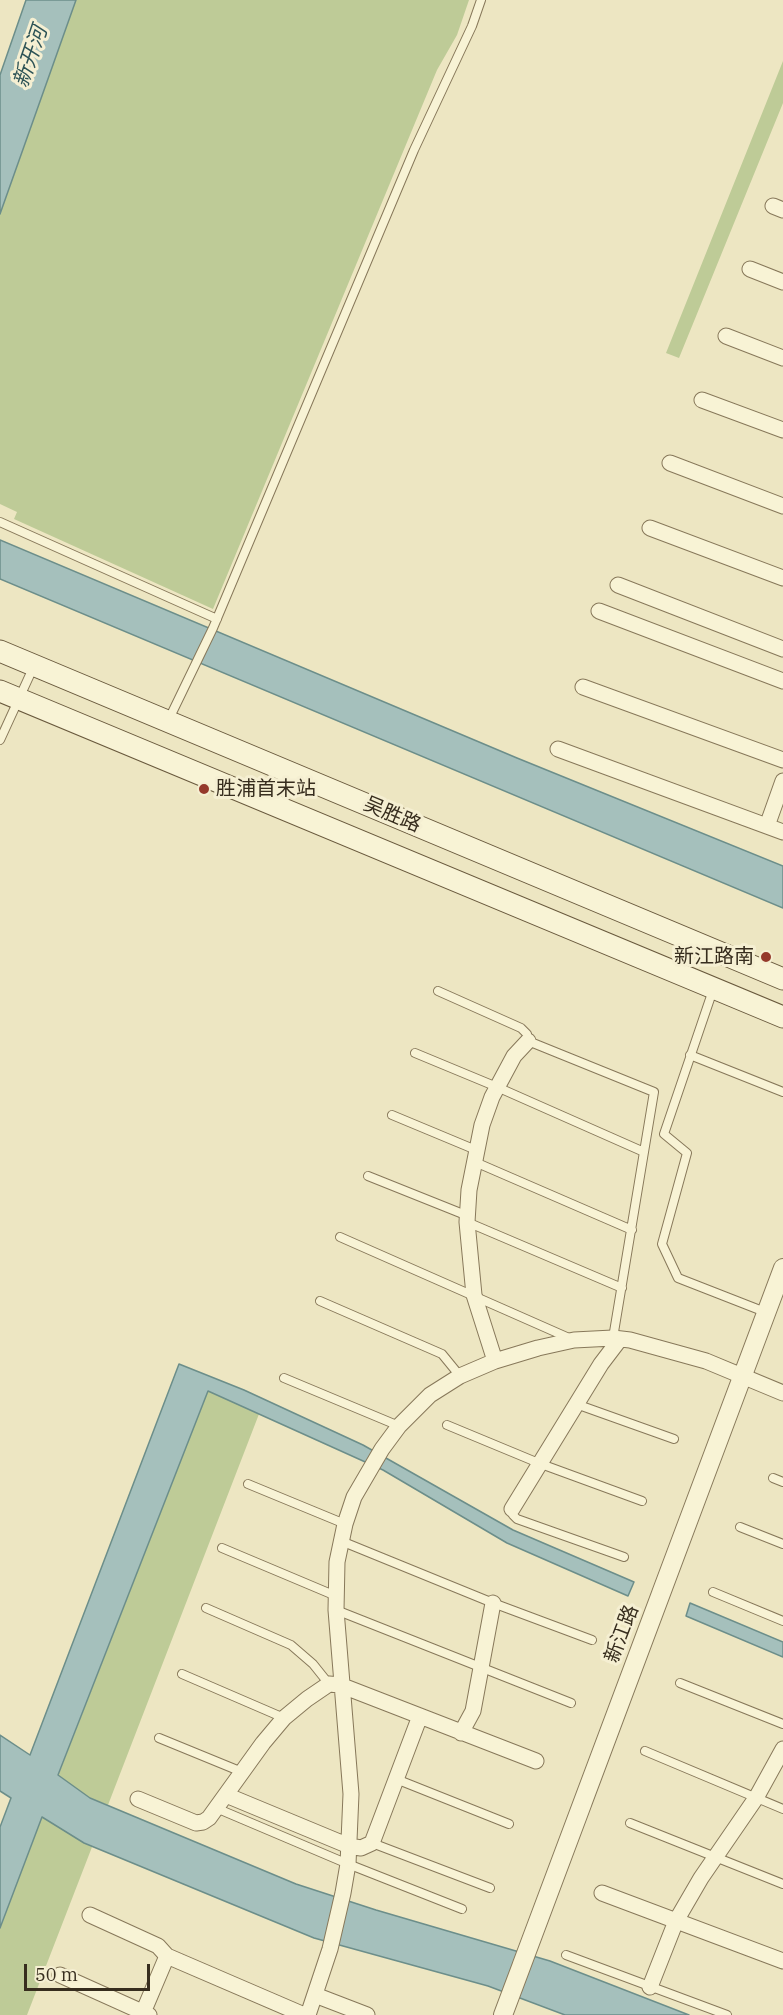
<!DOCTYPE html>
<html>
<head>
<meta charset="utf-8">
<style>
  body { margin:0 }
  #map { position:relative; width:783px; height:2015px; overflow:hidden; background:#ede6c2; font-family:"IBM Plex Serif",serif }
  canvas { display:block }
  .scale { position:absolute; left:24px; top:1964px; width:126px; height:27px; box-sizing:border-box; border:3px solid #372d1e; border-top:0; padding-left:8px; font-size:18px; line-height:21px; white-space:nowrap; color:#372d1e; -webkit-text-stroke:4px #f5efd2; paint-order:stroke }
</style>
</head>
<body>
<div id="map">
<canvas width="783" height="2015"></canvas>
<div class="scale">50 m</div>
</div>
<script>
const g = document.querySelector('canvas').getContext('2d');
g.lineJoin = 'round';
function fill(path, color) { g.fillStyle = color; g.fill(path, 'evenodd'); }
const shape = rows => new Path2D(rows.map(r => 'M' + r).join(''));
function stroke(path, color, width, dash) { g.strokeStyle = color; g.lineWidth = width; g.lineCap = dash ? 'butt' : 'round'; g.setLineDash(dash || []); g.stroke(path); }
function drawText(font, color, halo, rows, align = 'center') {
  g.font = font + ' "IBM Plex Serif","Noto Sans SC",serif'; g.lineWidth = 6; g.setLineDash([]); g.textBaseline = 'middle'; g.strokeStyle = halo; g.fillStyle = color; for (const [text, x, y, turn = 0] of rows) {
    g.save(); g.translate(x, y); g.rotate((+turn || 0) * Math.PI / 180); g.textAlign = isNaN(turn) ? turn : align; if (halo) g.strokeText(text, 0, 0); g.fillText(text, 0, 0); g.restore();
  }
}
fill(shape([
  [76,0,469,0,457,35,437,70,213,609,14,519,17,512,0,504,0,214],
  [783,61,783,103,679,358,666,353],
  [208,1391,259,1414,108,1805,90,1798,58,1776],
  [42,1817,92,1847,27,2015,0,2015,0,1928]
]), '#becb97');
const water = shape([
  [26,0,76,0,0,214,0,75,26,0],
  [0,540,517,758,783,866,783,908,0,579,0,540],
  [179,1364,244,1390,363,1445,513,1530,634,1582,628,1596,507,1543,383,1470,208,1391,58,1775,90,1798,296,1884,376,1910,550,1961,689,2015,565,2015,488,1986,314,1938,84,1843,42,1817,0,1928,0,1827,11,1798,0,1791,0,1735,30,1755,179,1364],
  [690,1603,783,1642,783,1657,686,1616,690,1603]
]);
fill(water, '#a5c0bc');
stroke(water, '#6c8e8a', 1.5);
const service = shape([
  [0,522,217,619],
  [169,719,213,628,414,150,472,26,481,0],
  [0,740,33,668],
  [713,990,664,1134,687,1153,662,1244,678,1278,765,1312],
  [438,991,521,1028,527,1034,528,1041,654,1092,613,1338],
  [415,1053,497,1087,644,1152],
  [690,1055,783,1092],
  [392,1115,476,1150],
  [475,1162,632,1230],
  [368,1176,468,1216],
  [467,1222,622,1288],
  [340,1237,569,1338],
  [320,1301,442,1354,460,1376],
  [284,1378,399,1426],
  [576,1404,674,1439],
  [447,1425,541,1464,642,1501],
  [773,1478,783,1482],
  [248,1484,345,1524],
  [512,1509,513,1515,517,1519,624,1557],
  [740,1527,783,1544],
  [341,1541,493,1603,592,1640],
  [222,1548,336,1596],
  [713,1592,783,1621],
  [206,1608,291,1645,313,1664,329,1684],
  [336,1610,571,1703],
  [182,1674,284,1718],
  [680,1683,783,1724],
  [159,1738,242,1772],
  [645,1751,783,1809],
  [396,1779,509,1824],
  [216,1808,348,1864,462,1909],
  [630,1823,783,1884],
  [372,1843,490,1888],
  [566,1955,727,2015]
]);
const minor = shape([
  [773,206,783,210],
  [750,269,783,282],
  [726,336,783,358],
  [702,400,783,430],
  [670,463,783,506],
  [650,528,783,578],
  [618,585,783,649],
  [599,611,783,681],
  [583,687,783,760],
  [558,749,783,832],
  [767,826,783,781],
  [495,1361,474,1295,467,1222,469,1190,482,1125,492,1097,514,1056,528,1041],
  [512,1509,601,1364,620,1339],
  [461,1733,473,1711,493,1603],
  [226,1795,349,1846,361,1848,372,1843,420,1716],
  [138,1799,196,1823,203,1822,209,1818,263,1743,284,1718,307,1699,329,1684,340,1685,536,1761],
  [602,1893,783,1961],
  [90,1915,158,1946,167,1956,142,2015],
  [167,1956,304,2015],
  [60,1975,149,2015],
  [650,1987,676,1921,701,1878,756,1798,783,1749],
  [315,1995,367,2015],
  [308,2015,330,1949,343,1893,348,1864,351,1794,336,1610,337,1562,345,1524,354,1497,382,1449,399,1426,430,1395,460,1376,495,1361,538,1348,574,1340,613,1338,630,1340,706,1361,783,1393]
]);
const tertiary = shape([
  [503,2015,783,1268]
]);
const secondary = shape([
  [0,651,783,979],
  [0,691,783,1017]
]);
stroke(service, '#87785a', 10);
stroke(minor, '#87785a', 17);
stroke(tertiary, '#87785a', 20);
stroke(secondary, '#69593d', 23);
stroke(service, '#f8f3d5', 8);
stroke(minor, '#f8f3d5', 15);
stroke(tertiary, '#f8f3d5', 18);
stroke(secondary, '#f8f3d5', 21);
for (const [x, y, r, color] of [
  [204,789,6,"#95392b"],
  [766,957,6,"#95392b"]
]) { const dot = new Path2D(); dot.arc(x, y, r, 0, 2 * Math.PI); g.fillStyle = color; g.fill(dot); stroke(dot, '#f5efd2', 2); }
drawText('20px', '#372d1e', '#f5efd2', [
  ["胜浦首末站",216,789],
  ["新江路南",754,957,"right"]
], 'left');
drawText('20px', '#372d1e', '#f5efd2', [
  ["吴胜路",392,815,23],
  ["新江路",622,1634,-69]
]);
drawText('italic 21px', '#2d5356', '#f5efd2', [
  ["新开河",31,57,-71]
]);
</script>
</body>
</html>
